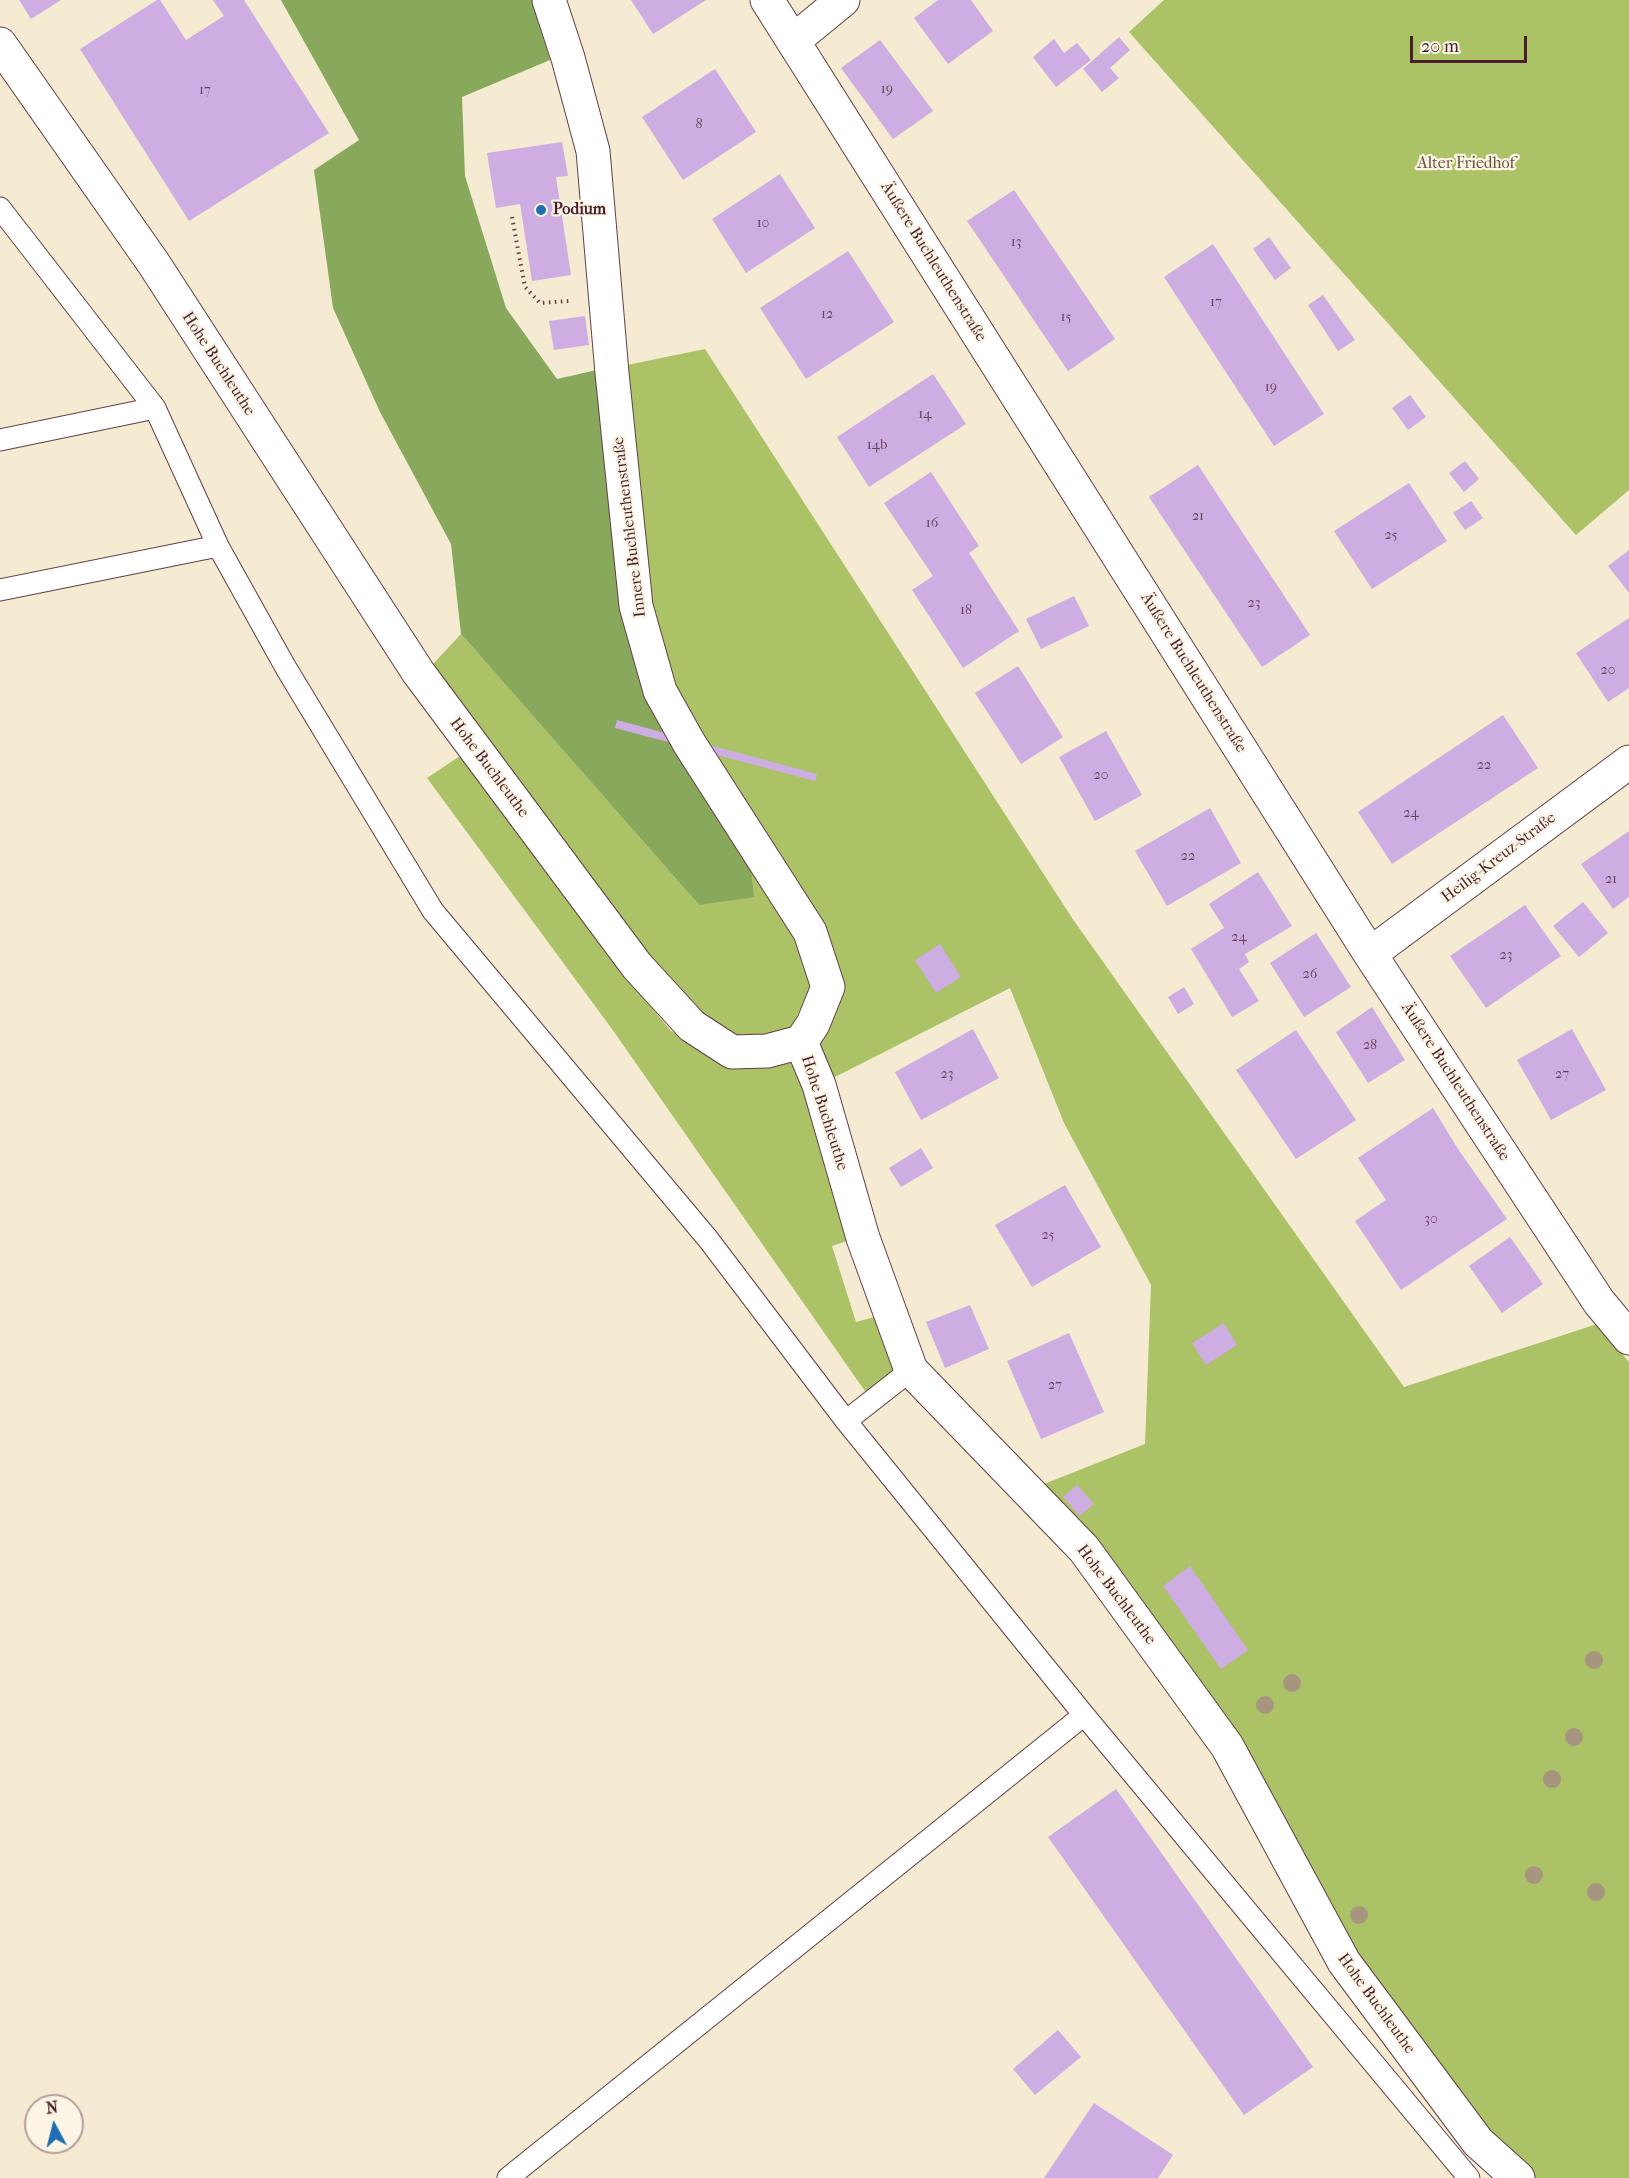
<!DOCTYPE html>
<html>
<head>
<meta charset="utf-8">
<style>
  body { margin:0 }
  #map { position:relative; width:1629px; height:2178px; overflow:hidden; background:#f4ebd2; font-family:"IM FELL French Canon",serif }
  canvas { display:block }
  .north { position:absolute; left:24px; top:2094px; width:60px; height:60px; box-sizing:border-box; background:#fcf5e5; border:2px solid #b59f9b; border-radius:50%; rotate:353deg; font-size:16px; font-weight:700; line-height:24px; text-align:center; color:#4a1f2b }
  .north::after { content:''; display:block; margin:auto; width:21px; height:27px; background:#1f6fb2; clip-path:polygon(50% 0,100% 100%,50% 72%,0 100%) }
  .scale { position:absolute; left:1410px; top:36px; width:117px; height:27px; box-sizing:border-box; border:3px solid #4a1f2b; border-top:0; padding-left:8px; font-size:18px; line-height:21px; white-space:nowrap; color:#4a1f2b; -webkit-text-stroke:4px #fcf5e5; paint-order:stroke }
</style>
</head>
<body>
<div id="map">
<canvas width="1629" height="2178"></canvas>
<div class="north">N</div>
<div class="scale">20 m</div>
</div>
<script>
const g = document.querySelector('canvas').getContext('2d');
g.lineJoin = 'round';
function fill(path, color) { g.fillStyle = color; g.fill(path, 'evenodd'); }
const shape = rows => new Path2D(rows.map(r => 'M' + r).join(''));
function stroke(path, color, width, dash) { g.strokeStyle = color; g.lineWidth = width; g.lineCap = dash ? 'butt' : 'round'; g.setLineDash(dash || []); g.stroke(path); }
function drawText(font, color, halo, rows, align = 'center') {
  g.font = font + ' "IM FELL French Canon",serif'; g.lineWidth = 4.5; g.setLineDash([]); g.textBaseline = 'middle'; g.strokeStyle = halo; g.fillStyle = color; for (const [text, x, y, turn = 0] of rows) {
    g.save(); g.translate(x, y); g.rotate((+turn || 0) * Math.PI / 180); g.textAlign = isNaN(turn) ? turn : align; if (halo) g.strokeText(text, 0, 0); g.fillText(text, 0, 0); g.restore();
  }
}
fill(shape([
  [1164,0,1629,0,1629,490,1576,535,1129,32],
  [705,349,1072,918,1404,1387,1597,1324,1629,1362,1629,2178,1530,2178,1485,2137,1350,1961,1231,1742,1034,1488,1145,1444,1151,1285,1064,1123,1010,988,833,1078,817,1044,827,1033,845,987,823,923,671,685,646,608,622,366],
  [461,634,699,905,750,862,803,942,811,986,792,1027,764,1037,736,1038,699,1016,647,955,433,664],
  [463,754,625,976,671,1031,730,1064,795,1059,856,1238,832,1246,856,1322,882,1315,902,1366,867,1394,612,1029,427,778]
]), '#abc267');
fill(shape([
  [281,0,532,0,550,60,462,97,465,176,506,308,557,379,601,369,627,608,750,862,754,897,699,905,461,634,451,544,380,412,333,308,314,170,359,140]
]), '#88a85c');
fill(shape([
  [19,0,61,0,31,19],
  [157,0,160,0,186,40,224,16,213,0,244,0,329,133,189,221,80,49],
  [631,0,706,0,653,34],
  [938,0,971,0,993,31,948,64,914,18],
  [1119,37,1130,50,1110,68,1119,78,1102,92,1083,69],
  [1054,39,1064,53,1077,43,1091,60,1056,87,1033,57],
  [880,40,933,111,893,139,841,68],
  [715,69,756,132,683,180,642,117],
  [562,142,568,176,556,177,571,275,532,281,520,204,496,208,487,153],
  [780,174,815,228,746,273,712,219],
  [1014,190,1115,339,1068,371,967,221],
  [1269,237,1291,268,1275,280,1253,249],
  [1213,244,1324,414,1274,446,1164,277],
  [848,251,894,322,806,379,760,308],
  [1323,295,1355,340,1338,351,1308,305],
  [585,316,589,345,554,350,549,321],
  [933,374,966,424,869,487,837,437],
  [1410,395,1426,417,1408,430,1392,408],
  [1465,461,1479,479,1464,492,1449,473],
  [1198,465,1310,635,1262,667,1149,497],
  [931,472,979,546,969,553,1019,631,963,668,912,590,933,576,884,503],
  [1409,483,1447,541,1372,589,1334,531],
  [1471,501,1483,518,1465,530,1453,513],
  [1629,550,1629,593,1608,566],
  [1074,596,1089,626,1041,649,1026,619],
  [1629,618,1629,688,1608,702,1576,653],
  [1018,666,1063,737,1021,764,975,693],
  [1503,715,1538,768,1392,864,1358,812],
  [617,720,817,774,815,781,615,728],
  [1106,731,1142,795,1095,821,1059,757],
  [1210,808,1241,863,1167,906,1135,851],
  [1629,831,1629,897,1613,909,1581,864],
  [1258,872,1292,926,1245,954,1249,962,1239,969,1259,1001,1232,1017,1191,949,1224,928,1209,904],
  [1583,902,1608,933,1579,957,1553,926],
  [1525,905,1561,956,1486,1008,1450,956],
  [1316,933,1351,987,1304,1017,1270,963],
  [940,944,961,977,936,993,915,960],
  [1184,987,1194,1004,1178,1014,1168,997],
  [1372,1007,1405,1060,1368,1083,1336,1032],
  [973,1029,999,1078,921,1120,895,1072],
  [1572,1029,1606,1090,1551,1120,1517,1060],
  [1296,1030,1356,1120,1296,1159,1236,1070],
  [1433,1108,1458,1149,1507,1219,1401,1290,1355,1221,1386,1200,1358,1158],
  [921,1148,933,1168,901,1187,889,1168],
  [1065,1185,1101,1247,1032,1287,995,1225],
  [1510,1237,1543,1284,1502,1313,1469,1266],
  [970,1305,989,1349,945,1368,926,1322],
  [1224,1323,1237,1345,1206,1365,1192,1343],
  [1069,1333,1104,1412,1041,1439,1007,1361],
  [1077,1485,1094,1504,1080,1516,1063,1497],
  [1190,1566,1248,1650,1221,1669,1163,1586],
  [1116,1789,1313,2067,1244,2115,1048,1837],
  [1058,2030,1081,2057,1035,2095,1013,2069],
  [1094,2103,1173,2155,1158,2178,1044,2178]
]), '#ceade2');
const service = shape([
  [0,208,155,408,218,546,286,668,433,911,708,1239,846,1421,1084,1715,1469,2178],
  [0,440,155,408],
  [0,590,218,546],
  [846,1421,911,1370],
  [508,2178,1084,1715]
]);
const minor = shape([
  [549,0,568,58,593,151,612,373,636,606,660,691,689,743,810,932,828,987,813,1024,801,1042],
  [767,0,1370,954,1599,1302,1629,1338],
  [793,41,843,0],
  [0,44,154,264,418,672,637,966,692,1026,732,1052,767,1051,801,1042],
  [1370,954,1629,762],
  [801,1042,819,1085,863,1238,911,1370,1084,1549,1227,1746,1344,1962,1478,2142,1518,2178]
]);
stroke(service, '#643e44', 23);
stroke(minor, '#643e44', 35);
stroke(shape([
  [512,217,525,287,540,303,569,301]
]), '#643e44', 4, [1.5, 4.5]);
stroke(service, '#fff', 21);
stroke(minor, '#fff', 33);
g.fillStyle = '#a69680';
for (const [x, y] of [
  [1594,1660],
  [1292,1683],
  [1265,1705],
  [1574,1737],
  [1552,1779],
  [1534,1875],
  [1596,1892],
  [1359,1915]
]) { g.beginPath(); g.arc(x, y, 9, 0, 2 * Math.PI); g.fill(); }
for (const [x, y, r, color] of [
  [541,210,6,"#1f6fb2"]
]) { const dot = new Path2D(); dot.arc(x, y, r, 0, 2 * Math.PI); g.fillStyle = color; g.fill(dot); stroke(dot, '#fcf5e5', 2); }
drawText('14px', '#6b4259', null, [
  ["19",887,90],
  ["17",205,91],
  ["8",699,125],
  ["10",763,224],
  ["13",1016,243],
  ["17",1216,303],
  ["12",827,315],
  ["15",1066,318],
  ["19",1271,388],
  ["14",925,415],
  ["14b",877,446],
  ["21",1198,517],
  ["16",932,524],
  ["25",1391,536],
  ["23",1254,604],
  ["18",966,611],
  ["20",1608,671],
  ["22",1484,766],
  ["20",1101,776],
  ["24",1411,814],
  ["22",1188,857],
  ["21",1611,880],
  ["24",1239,938],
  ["23",1506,956],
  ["26",1310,975],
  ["28",1370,1046],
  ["23",947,1075],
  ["27",1562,1075],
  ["30",1431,1220],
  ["25",1048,1236],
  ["27",1055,1386]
]);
drawText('16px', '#67503d', '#fcf5e5', [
  ["Alter Friedhof",1466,164]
]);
drawText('bold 16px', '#4a1f2b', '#fcf5e5', [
  ["Podium",553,210]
], 'left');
drawText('16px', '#4a1f2b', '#fcf5e5', [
  ["Äußere Buchleuthenstraße",933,262,58],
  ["Hohe Buchleuthe",218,364,57],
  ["Innere Buchleuthenstraße",630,527,-97],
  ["Äußere Buchleuthenstraße",1193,673,58],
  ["Hohe Buchleuthe",489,768,53],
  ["Heilig-Kreuz-Straße",1499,858,-37],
  ["Äußere Buchleuthenstraße",1455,1082,57],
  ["Hohe Buchleuthe",824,1113,72],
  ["Hohe Buchleuthe",1116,1595,53],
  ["Hohe Buchleuthe",1376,2004,54]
]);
</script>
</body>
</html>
